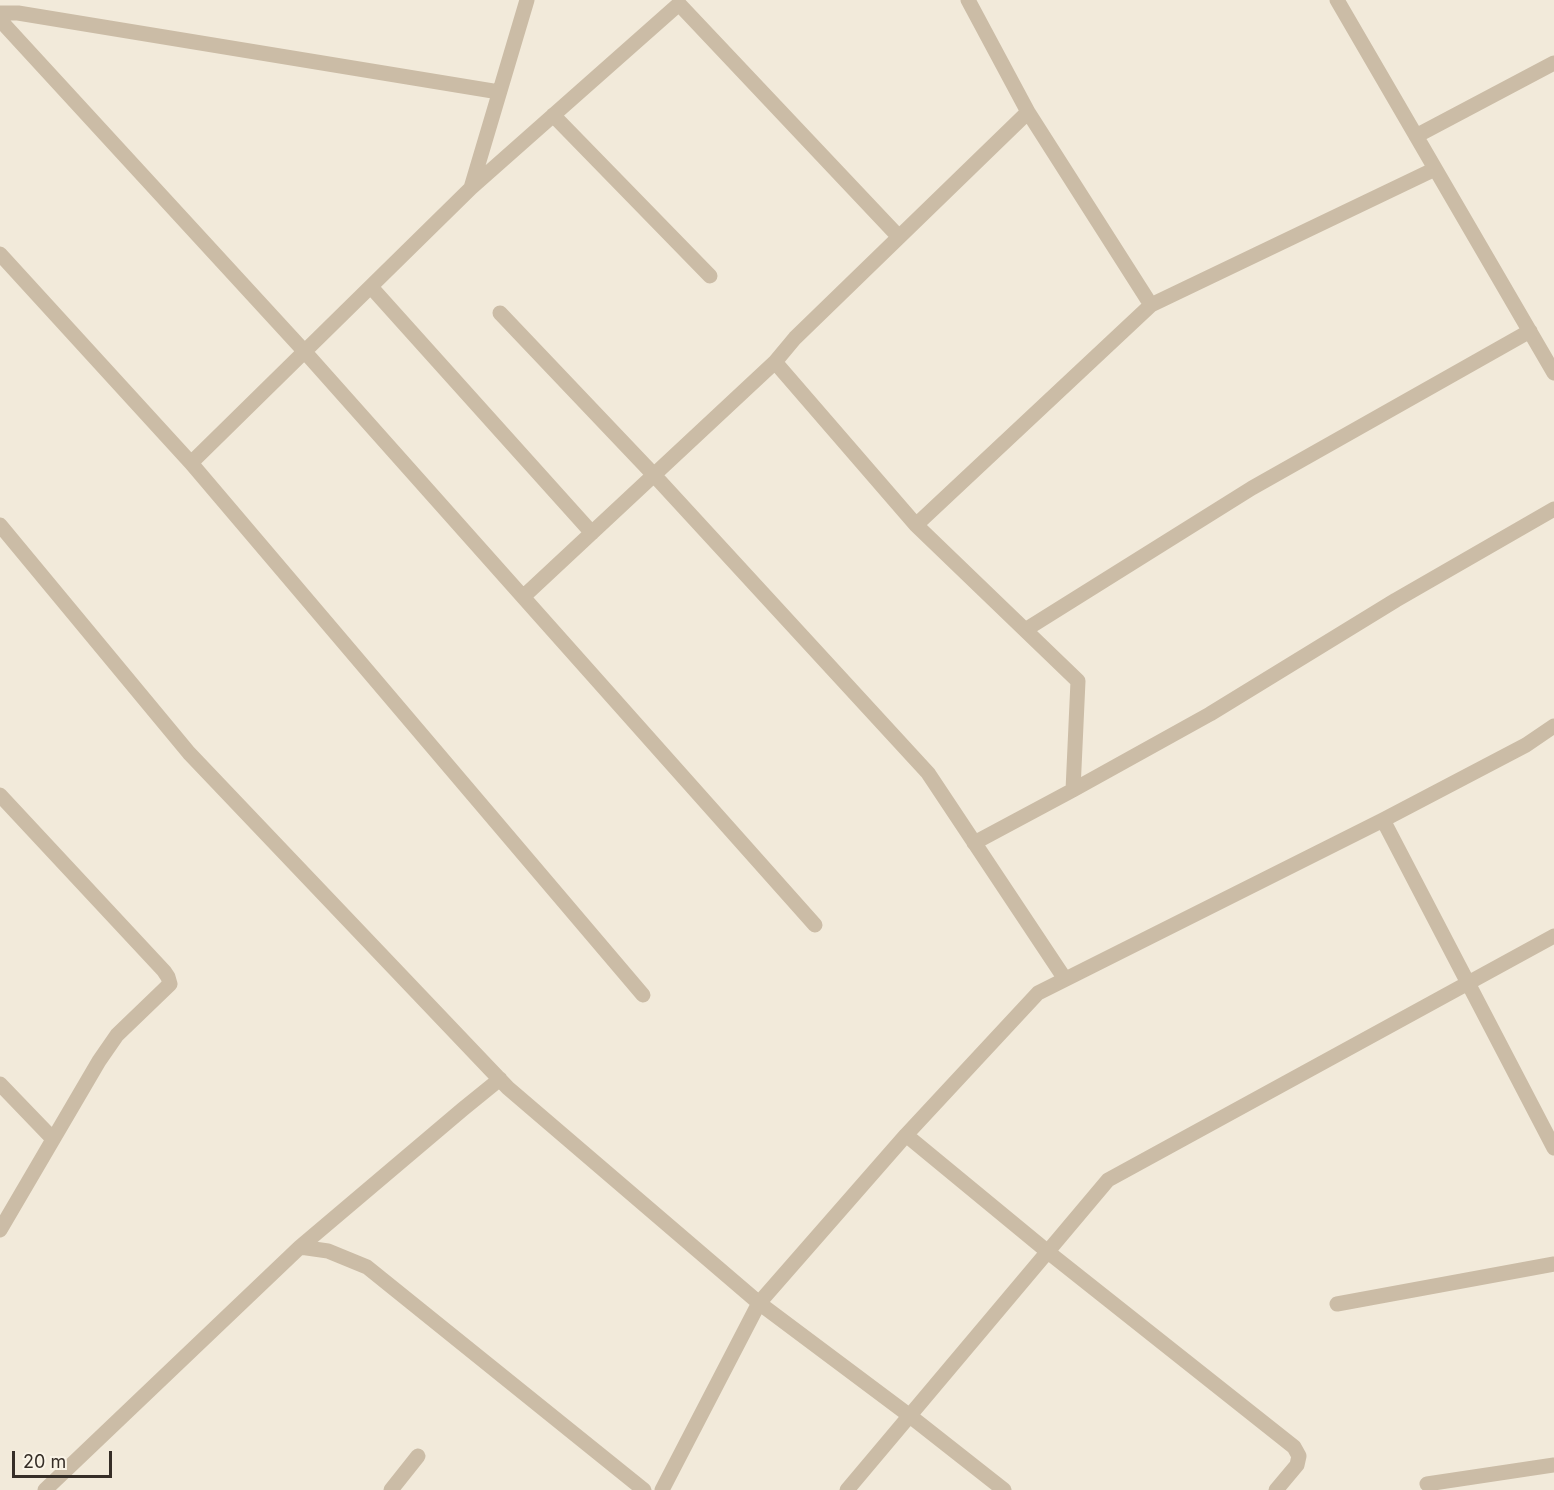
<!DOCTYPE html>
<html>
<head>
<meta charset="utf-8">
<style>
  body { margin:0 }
  #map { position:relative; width:1554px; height:1490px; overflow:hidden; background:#f2eada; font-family:Inter,sans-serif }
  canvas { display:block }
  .scale { position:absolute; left:12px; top:1451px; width:100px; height:27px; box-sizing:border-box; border:3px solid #362e27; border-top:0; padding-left:8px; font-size:18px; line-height:21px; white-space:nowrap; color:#362e27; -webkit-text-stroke:4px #faf4e7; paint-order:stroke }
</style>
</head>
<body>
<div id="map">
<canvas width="1554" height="1490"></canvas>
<div class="scale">20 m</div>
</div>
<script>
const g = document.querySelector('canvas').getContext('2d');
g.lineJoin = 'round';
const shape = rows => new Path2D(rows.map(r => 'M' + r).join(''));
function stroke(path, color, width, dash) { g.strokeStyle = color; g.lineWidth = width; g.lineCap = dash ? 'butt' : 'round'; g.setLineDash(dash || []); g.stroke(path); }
stroke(shape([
  [968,0,1028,112,1151,305],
  [1337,0,1554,373],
  [0,13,18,13,499,92],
  [0,20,305,352,815,925],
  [1028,112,795,338,775,362,916,525,1078,681,1073,790],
  [553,115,710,276],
  [1416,136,1554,63],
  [471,188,679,4,899,237],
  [0,254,191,463,643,995],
  [371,287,592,533],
  [500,313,654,475,928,773,1065,979],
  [191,463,471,188,527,0],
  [0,525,189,753,508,1088,759,1303,910,1416,1004,1490],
  [916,525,1151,305,1435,169],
  [523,597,775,362],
  [1025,630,1252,488,1530,331],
  [0,795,164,971,168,977,170,984,117,1035,99,1061,0,1230],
  [1383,820,1554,1148],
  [974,843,1073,790,1210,714,1396,600,1554,509],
  [0,1084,53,1139],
  [906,1135,1048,1252,1294,1447,1299,1456,1297,1465,1276,1490],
  [300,1247,328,1251,367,1267,644,1490],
  [1337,1304,1554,1264],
  [1427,1484,1554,1465],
  [45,1490,300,1247,463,1109,500,1079],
  [391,1490,418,1456],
  [662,1490,759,1303,906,1135,1038,993,1383,820,1526,745,1554,726],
  [847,1490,1108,1180,1554,936]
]), '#cbbca6', 15);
</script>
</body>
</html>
